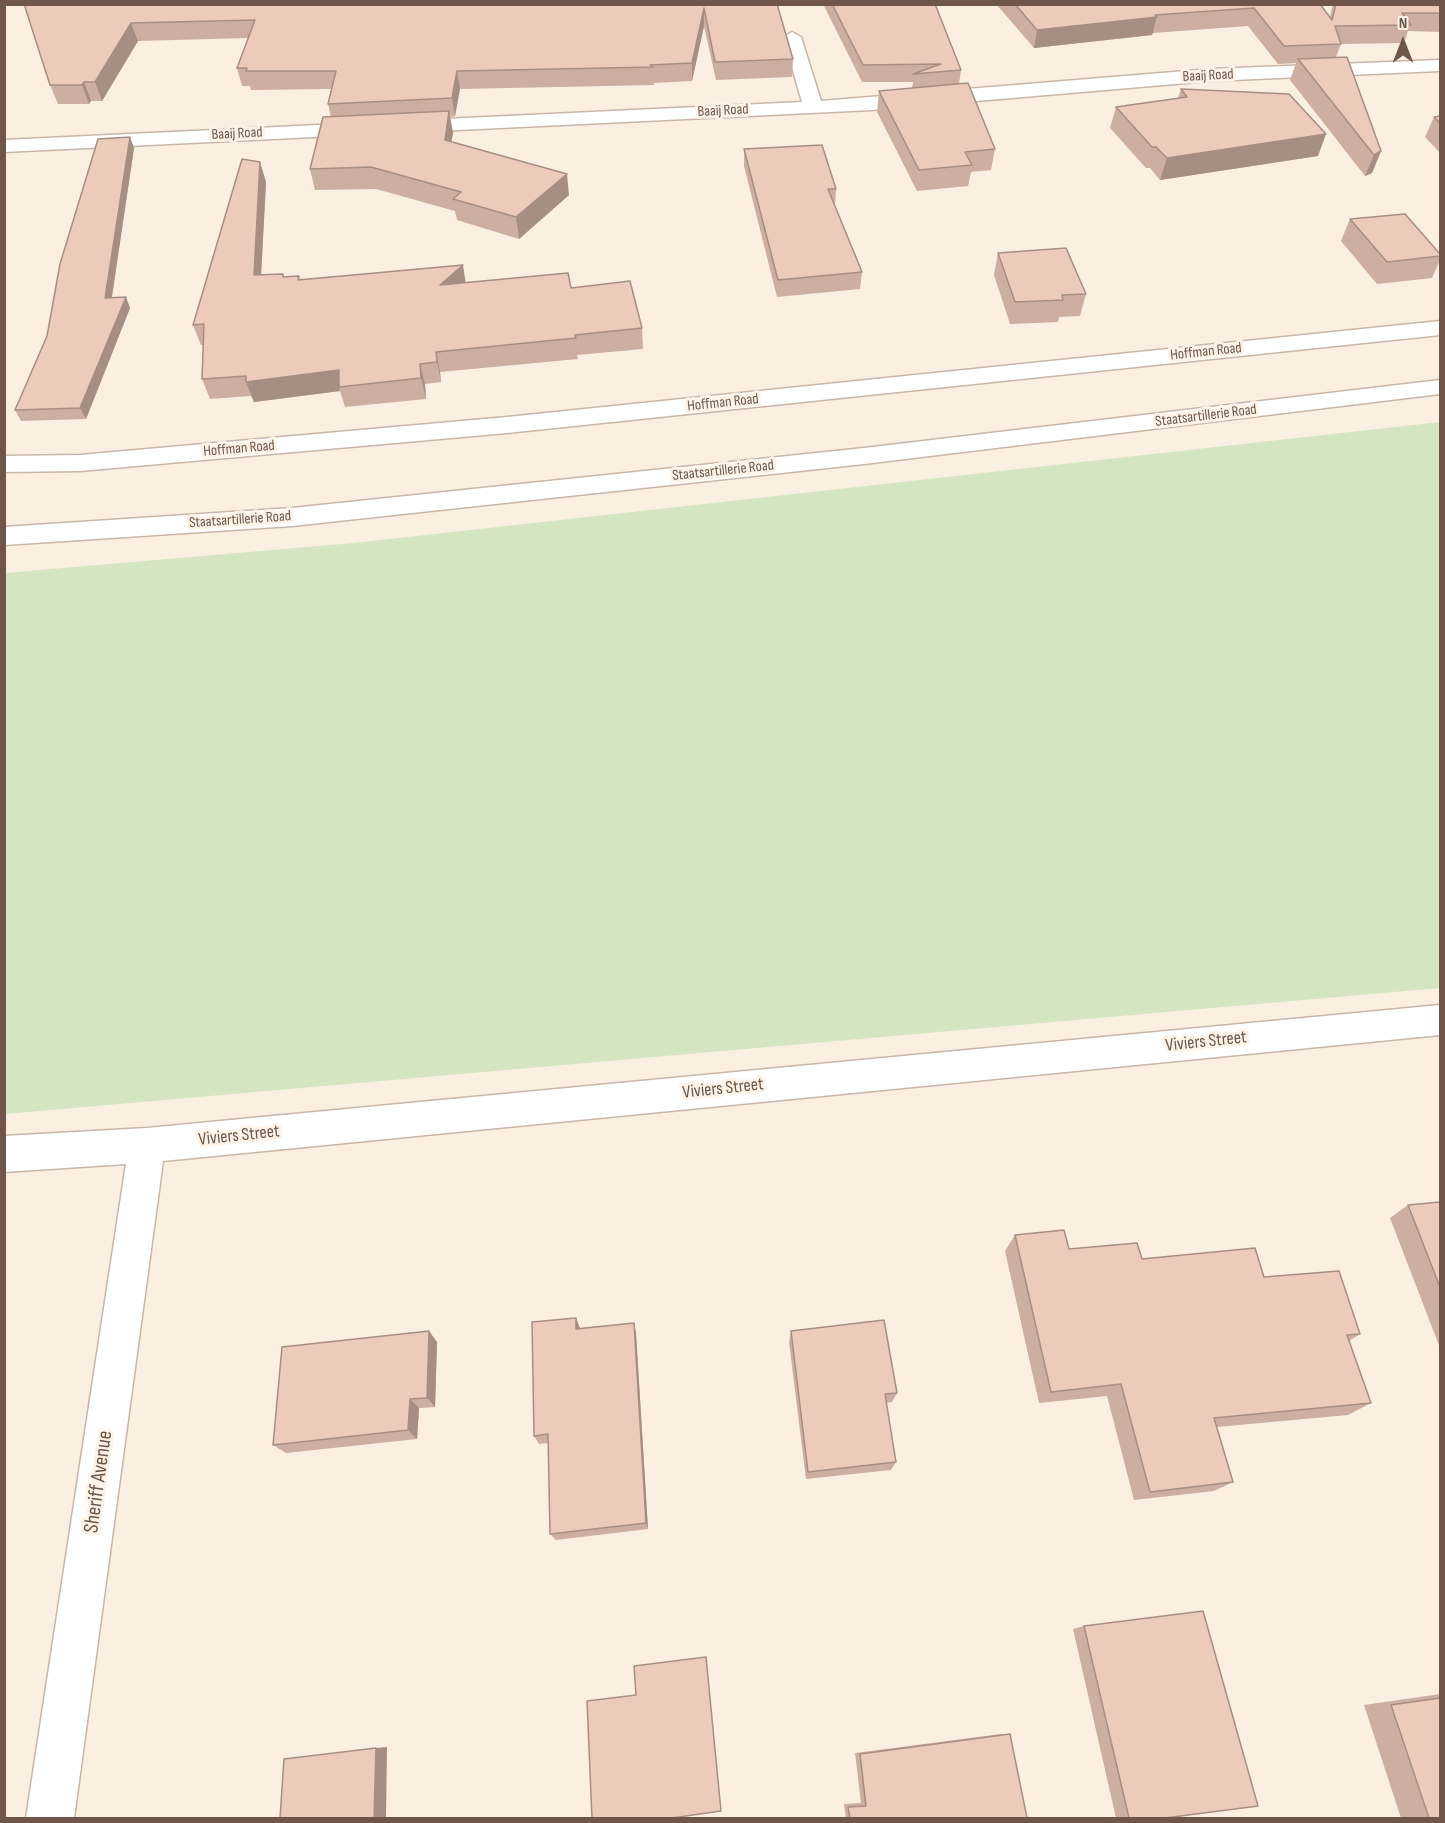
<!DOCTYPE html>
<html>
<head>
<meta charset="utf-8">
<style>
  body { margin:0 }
  #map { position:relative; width:1445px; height:1823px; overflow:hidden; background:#faefe1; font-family:"Sofia Sans Condensed",sans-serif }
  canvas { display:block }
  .frame { position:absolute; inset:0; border:6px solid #6f554a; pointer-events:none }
  .north { position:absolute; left:1373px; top:12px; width:60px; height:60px; -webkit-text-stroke:4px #fdf3e7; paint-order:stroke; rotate:0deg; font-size:16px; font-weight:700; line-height:24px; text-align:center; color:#6f554a }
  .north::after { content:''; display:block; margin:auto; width:21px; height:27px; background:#6f554a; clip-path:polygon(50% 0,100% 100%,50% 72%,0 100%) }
</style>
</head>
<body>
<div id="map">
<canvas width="1445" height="1823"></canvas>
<div class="frame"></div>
<div class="north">N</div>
</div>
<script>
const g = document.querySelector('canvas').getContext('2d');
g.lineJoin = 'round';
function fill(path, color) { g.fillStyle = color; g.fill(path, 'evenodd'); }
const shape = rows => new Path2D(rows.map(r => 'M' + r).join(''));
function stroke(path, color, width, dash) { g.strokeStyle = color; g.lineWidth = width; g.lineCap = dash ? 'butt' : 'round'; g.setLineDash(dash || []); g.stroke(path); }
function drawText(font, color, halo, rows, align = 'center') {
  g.font = font + ' "Sofia Sans Condensed",sans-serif'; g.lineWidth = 6; g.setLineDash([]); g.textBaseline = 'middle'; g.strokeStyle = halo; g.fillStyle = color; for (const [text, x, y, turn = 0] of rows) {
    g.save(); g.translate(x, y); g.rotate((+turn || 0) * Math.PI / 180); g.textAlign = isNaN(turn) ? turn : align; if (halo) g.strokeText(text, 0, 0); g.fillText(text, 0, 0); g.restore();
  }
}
fill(shape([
  [1440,422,1440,988,5,1114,5,573,354,543]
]), '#d3e6c1');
const minor = shape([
  [792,32,801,37,821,101,1210,69,1440,60,1440,71,1210,81,872,110,4,152,4,140,802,102,783,37,792,32],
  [1440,321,1440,335,507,433,80,471,4,472,4,456,80,455,507,417,1440,321],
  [1440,380,1440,394,864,464,292,526,4,545,4,527,292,508,864,448,1440,380],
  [1440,1005,1440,1035,163,1161,74,1818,26,1818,126,1164,4,1172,4,1136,147,1128,1440,1005]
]);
stroke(minor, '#c9b6a9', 3);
fill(minor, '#fff');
fill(shape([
  [777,4,793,59,792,77,716,80,704,26,692,81,654,83,654,85,460,89,455,116,450,117,453,133,451,142,569,195,519,239,457,220,455,211,376,189,315,190,310,169,331,117,328,104,332,89,251,90,250,86,242,86,237,68,248,38,138,41,102,101,91,101,89,104,58,104,50,85,25,7],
  [823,4,935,4,961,70,959,84,995,149,991,170,971,172,968,186,917,191,877,112,879,91,912,88,913,82,862,82],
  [996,4,1320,4,1330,17,1333,4,1440,4,1440,32,1408,31,1404,43,1341,44,1336,57,1381,151,1372,173,1365,176,1290,80,1296,63,1278,64,1248,26,1153,33,1152,35,1034,48],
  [1181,89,1318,156,1160,180,1150,168,1146,168,1110,128,1116,107,1178,98],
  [1440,116,1440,153,1425,137,1434,117],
  [134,148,112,297,130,308,86,419,21,421,15,410],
  [744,149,836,189,835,206,862,272,860,289,777,297,744,166],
  [266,182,261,275,284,277,299,276,300,280,466,282,571,288,642,328,643,349,577,355,578,359,440,372,441,382,425,384,426,399,345,407,340,391,254,402,251,396,210,399,202,379,203,345,201,345,193,325],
  [1350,219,1440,254,1440,260,1432,278,1377,284,1341,241],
  [998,253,1086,294,1080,316,1059,317,1058,322,1010,324,994,275],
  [1440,1202,1440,1348,1390,1218,1408,1205],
  [1015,1235,1069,1249,1142,1259,1264,1277,1360,1334,1349,1341,1371,1403,1348,1415,1217,1427,1233,1482,1214,1491,1134,1500,1107,1396,1039,1403,1005,1251],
  [576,1318,580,1328,634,1323,636,1333,648,1529,556,1540,550,1534,549,1443,539,1444,534,1436],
  [791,1331,897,1393,892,1402,886,1403,896,1462,891,1470,806,1479,789,1342],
  [437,1342,435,1407,419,1408,417,1439,286,1453,273,1445],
  [1084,1626,1165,1818,1116,1818,1073,1629],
  [1440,1694,1440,1818,1401,1818,1364,1705],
  [1001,1734,1010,1734,1027,1818,846,1818,844,1804,861,1803,855,1753]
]), '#ccafa1');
fill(shape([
  [704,8,704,26,692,81,692,63],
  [1157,17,1152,35,1034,48,1037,30],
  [131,23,138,41,102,101,95,82],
  [457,71,460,89,455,116,452,98],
  [84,82,91,101,89,104,82,85],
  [449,111,453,133,448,161,445,140],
  [1326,134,1318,156,1160,180,1167,158],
  [130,137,134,148,110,309,105,298],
  [1381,151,1372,173,1365,176,1374,155],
  [260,162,266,182,260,295,254,275],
  [567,174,569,195,519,239,516,217],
  [463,265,466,285,440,285],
  [126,297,130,308,86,419,80,408],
  [436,352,440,372,441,382,437,362],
  [420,364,425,384,426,399,421,378],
  [339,370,339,387,340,391,254,402,246,382],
  [576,1318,580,1329,576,1329],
  [634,1323,636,1333,648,1529,646,1523],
  [429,1331,437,1342,435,1407,427,1398],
  [410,1399,419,1408,417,1439,408,1430],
  [387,1747,386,1818,374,1818,376,1748]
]), '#a68e83');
const building = shape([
  [26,4,777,4,793,59,715,62,704,8,692,63,650,65,653,67,457,71,452,98,328,104,336,71,246,71,247,68,237,68,255,20,131,23,95,82,84,82,82,85,50,85,25,7,26,4],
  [832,4,935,4,961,70,913,74,941,64,863,65,832,4],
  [1015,4,1320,4,1332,20,1336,4,1440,4,1440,13,1402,13,1411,25,1335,26,1341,44,1284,46,1254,8,1155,15,1157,17,1037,30,1015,4],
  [1347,57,1381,151,1374,155,1298,59,1347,57],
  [968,83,995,149,965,152,972,165,919,170,879,91,968,83],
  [1181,89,1289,94,1326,134,1167,158,1156,147,1152,147,1116,107,1187,97,1181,89],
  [449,111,445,140,567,174,516,217,453,199,461,192,371,167,310,169,323,117,449,111],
  [1440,116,1440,123,1434,117,1440,116],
  [130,137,105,298,126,297,80,408,15,410,47,336,60,264,98,139,130,137],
  [822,145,836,189,828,189,862,272,778,280,744,149,822,145],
  [242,159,260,162,254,275,283,274,283,277,299,276,298,280,463,265,440,285,568,273,571,288,630,281,642,328,575,335,576,338,436,352,437,362,420,364,421,378,339,387,339,370,246,382,246,376,202,379,204,324,193,325,242,159],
  [1405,214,1440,254,1440,256,1387,262,1350,219,1405,214],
  [1066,248,1086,294,1062,295,1063,300,1015,302,998,253,1066,248],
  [1440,1202,1440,1287,1408,1205,1440,1202],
  [1064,1230,1069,1249,1137,1243,1142,1259,1255,1248,1264,1277,1339,1271,1360,1334,1347,1335,1371,1403,1214,1418,1233,1482,1150,1492,1121,1384,1051,1392,1015,1235,1064,1230],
  [576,1318,576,1329,634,1323,646,1523,550,1534,548,1434,534,1436,532,1322,576,1318],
  [884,1320,897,1393,885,1394,896,1462,808,1472,791,1331,884,1320],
  [429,1331,427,1398,410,1399,408,1430,273,1445,282,1347,429,1331],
  [1203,1611,1258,1806,1165,1818,1129,1818,1084,1626,1203,1611],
  [706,1657,721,1811,672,1818,592,1818,587,1701,636,1695,634,1666,706,1657],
  [1440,1698,1440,1818,1429,1818,1391,1705,1440,1698],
  [1010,1734,1027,1818,850,1818,848,1807,866,1806,860,1754,1010,1734],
  [376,1748,374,1818,280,1818,284,1759,376,1748]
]);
fill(building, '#edcbbb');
stroke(building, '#a68e83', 1.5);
drawText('15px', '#6f554a', '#fdf3e7', [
  ["Baaij Road",1208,76,-3],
  ["Baaij Road",723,111,-3],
  ["Baaij Road",237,134,-3],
  ["Hoffman Road",1206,352,-6],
  ["Hoffman Road",723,403,-6],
  ["Staatsartillerie Road",1206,416,-7],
  ["Hoffman Road",239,449,-5],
  ["Staatsartillerie Road",723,471,-6],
  ["Staatsartillerie Road",240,520,-4]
]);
drawText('18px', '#6f554a', '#fdf3e7', [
  ["Viviers Street",1206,1042,-6],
  ["Viviers Street",723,1089,-6],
  ["Viviers Street",239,1136,-6]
]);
drawText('21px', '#6f554a', '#fdf3e7', [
  ["Sheriff Avenue",99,1482,-82]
]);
</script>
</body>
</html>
